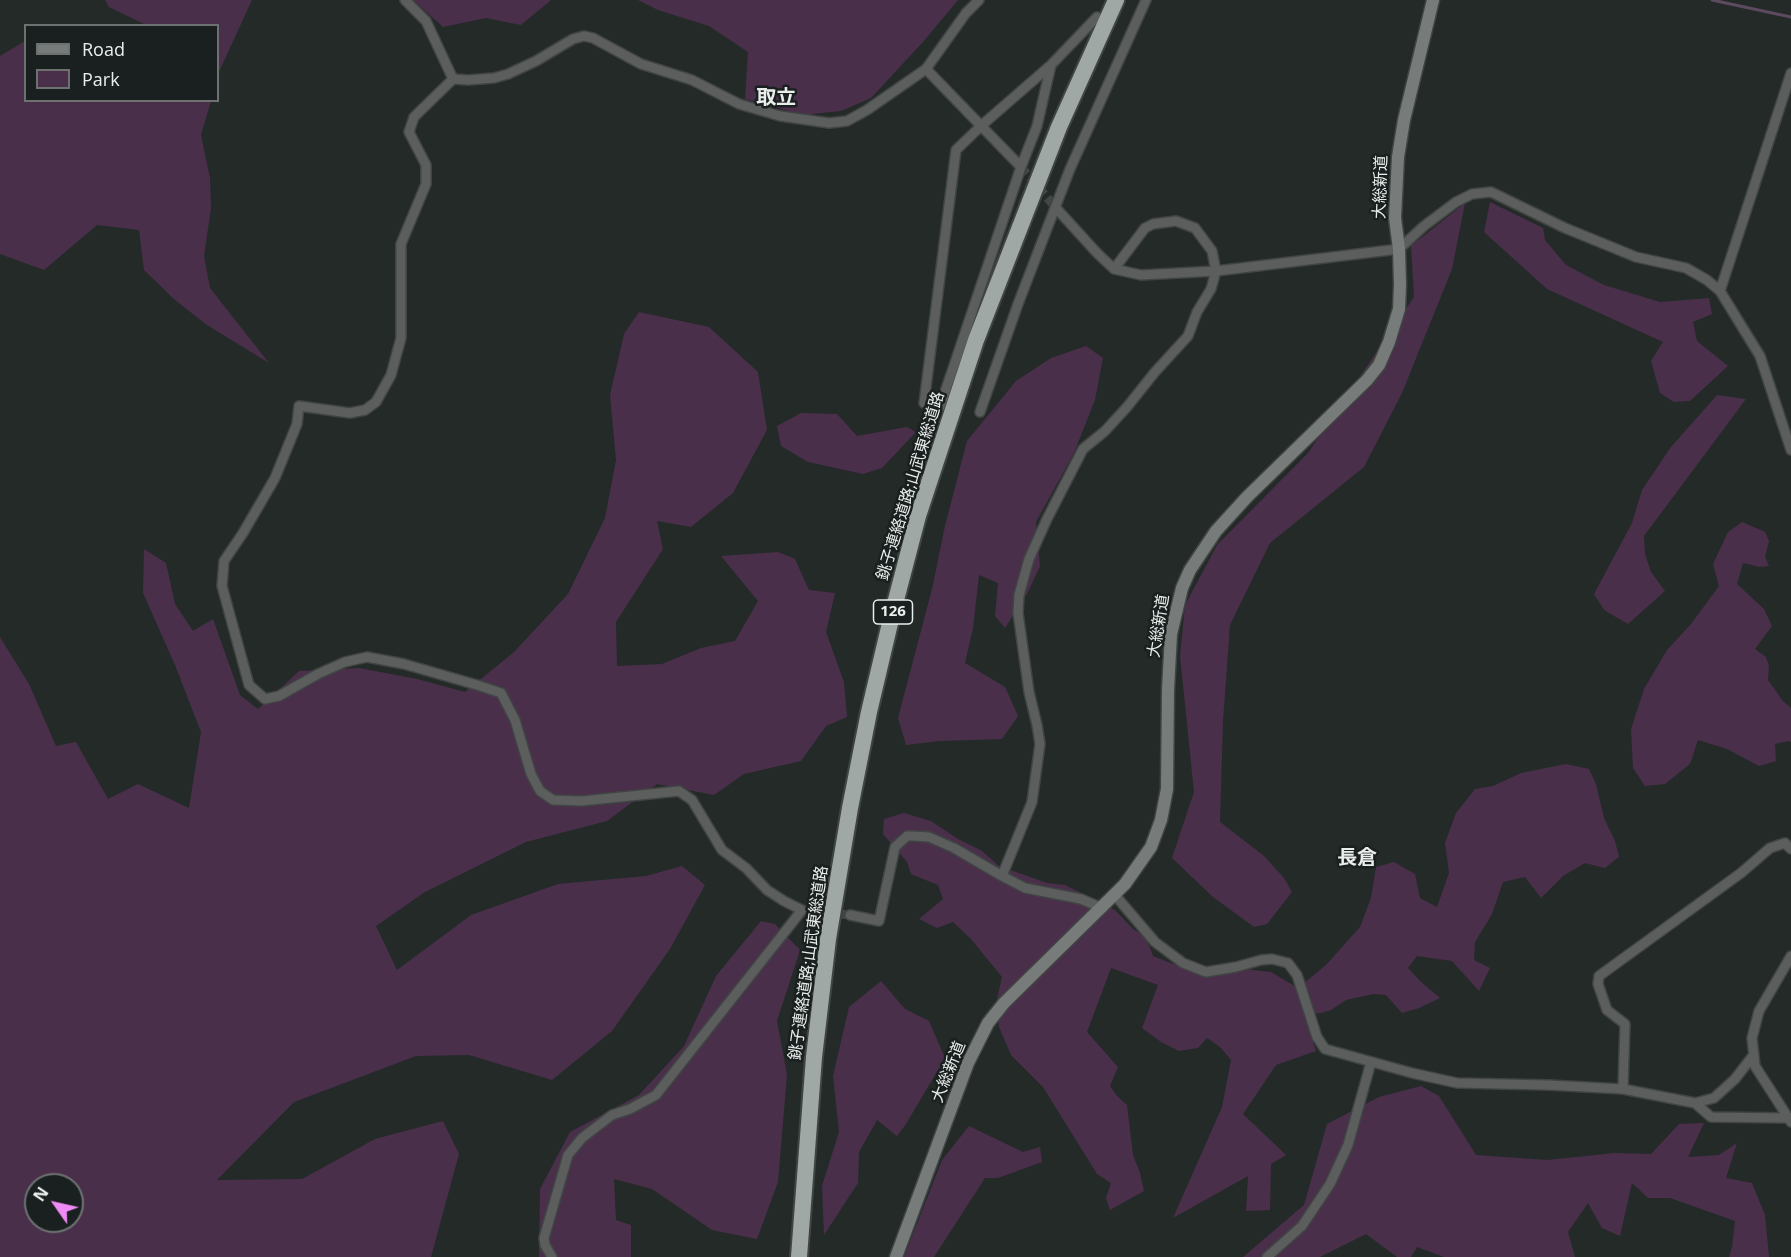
<!DOCTYPE html>
<html>
<head>
<meta charset="utf-8">
<style>
  body { margin:0 }
  #map { position:relative; width:1791px; height:1257px; overflow:hidden; background:#242a28; font-family:"Open Sans",sans-serif }
  canvas { display:block }
  .legend { position:absolute; left:24px; top:24px; width:195px; height:78px; box-sizing:border-box; background:#1a201f; border:2px solid #6d7271; margin:0; padding:8px 10px; list-style:none; font-size:18px; color:#e9eeec }
  .legend li { display:flex; align-items:center; gap:12px; height:30px }
  .legend b { width:30px; border:2px solid #6d7271 }
  .north { position:absolute; left:24px; top:1173px; width:60px; height:60px; box-sizing:border-box; background:#1a201f; border:2px solid #6d7271; border-radius:50%; rotate:304deg; font-size:16px; font-weight:700; line-height:24px; text-align:center; color:#e9eeec }
  .north::after { content:''; display:block; margin:auto; width:21px; height:27px; background:#f08bf6; clip-path:polygon(50% 0,100% 100%,50% 72%,0 100%) }
</style>
</head>
<body>
<div id="map">
<canvas width="1791" height="1257"></canvas>
<ul class="legend">
<li><b style="height:8px;background:#777c7b"></b>Road</li>
<li><b style="height:16px;background:#4a2f4b"></b>Park</li>
</ul>
<div class="north">N</div>
</div>
<script>
const g = document.querySelector('canvas').getContext('2d');
g.lineJoin = 'round';
function fill(path, color) { g.fillStyle = color; g.fill(path, 'evenodd'); }
const shape = rows => new Path2D(rows.map(r => 'M' + r).join(''));
function stroke(path, color, width, dash) { g.strokeStyle = color; g.lineWidth = width; g.lineCap = dash ? 'butt' : 'round'; g.setLineDash(dash || []); g.stroke(path); }
function drawText(font, color, halo, rows, align = 'center') {
  g.font = font + ' "Open Sans","Noto Sans JP",sans-serif'; g.lineWidth = 5; g.setLineDash([]); g.textBaseline = 'middle'; g.strokeStyle = halo; g.fillStyle = color; for (const [text, x, y, turn = 0] of rows) {
    g.save(); g.translate(x, y); g.rotate((+turn || 0) * Math.PI / 180); g.textAlign = isNaN(turn) ? turn : align; if (halo) g.strokeText(text, 0, 0); g.fillText(text, 0, 0); g.restore();
  }
}
fill(shape([
  [105,0,252,0,218,74,218,26,146,25,109,7],
  [413,0,551,0,521,25,486,18,443,27],
  [638,0,958,0,923,42,871,98,841,111,803,115,745,99,748,52,709,26,658,10],
  [25,41,26,100,211,101,201,135,210,178,211,208,204,256,210,288,269,363,207,325,175,300,144,270,139,230,97,225,44,270,0,254,0,56],
  [1490,202,1543,228,1545,240,1566,265,1604,285,1660,302,1709,298,1712,314,1693,322,1697,341,1728,366,1690,401,1674,402,1660,393,1651,361,1663,342,1547,289,1484,232],
  [1465,203,1452,269,1402,393,1364,467,1270,543,1230,625,1223,721,1220,822,1264,856,1284,878,1292,892,1267,924,1254,927,1213,897,1172,858,1194,792,1180,656,1185,605,1217,545,1308,453,1414,297,1411,246],
  [639,312,709,327,758,372,767,430,733,493,691,527,657,521,663,549,616,622,617,666,662,664,701,648,735,641,758,601,721,556,778,552,795,559,809,590,835,593,826,632,844,682,847,717,826,726,801,761,744,774,714,795,657,784,607,821,526,842,425,892,376,926,397,970,471,915,558,884,646,876,682,866,705,885,670,949,612,1031,552,1080,469,1055,416,1056,294,1102,217,1180,302,1179,375,1139,443,1121,459,1154,431,1257,0,1257,0,637,29,684,56,746,76,742,108,799,138,784,189,808,201,732,175,665,143,593,144,549,166,563,175,604,193,631,213,619,240,695,258,709,299,671,359,668,417,679,465,692,514,652,568,594,605,518,616,460,610,395,624,334],
  [36,1185,72,1185,72,1221,36,1221],
  [1086,346,1103,358,1095,400,1074,453,1036,522,1040,566,1028,592,1005,628,995,616,998,583,979,575,973,628,965,663,1005,687,1018,716,1002,739,939,741,906,745,898,718,932,589,945,526,967,441,1016,381,1051,358],
  [1717,395,1746,399,1644,536,1645,554,1651,572,1665,591,1628,624,1604,610,1594,594,1632,523,1642,490,1671,447],
  [801,413,837,414,857,436,907,427,916,432,882,468,863,474,808,462,781,446,777,426],
  [1742,522,1765,532,1769,541,1765,556,1769,566,1760,567,1743,563,1737,584,1764,609,1772,626,1755,649,1766,657,1769,666,1768,680,1783,701,1791,708,1791,742,1789,741,1775,744,1776,761,1759,766,1727,749,1698,740,1690,764,1665,784,1645,786,1633,768,1631,729,1644,689,1667,650,1691,624,1719,586,1713,564,1728,532],
  [1566,764,1589,769,1596,784,1604,818,1615,841,1619,857,1605,868,1585,863,1563,876,1541,898,1525,877,1503,882,1492,914,1475,942,1474,960,1490,968,1479,991,1452,961,1417,956,1408,968,1420,981,1440,998,1419,1008,1402,1013,1386,995,1373,994,1346,1000,1331,1010,1321,1013,1304,1014,1316,1051,1276,1065,1243,1114,1286,1155,1271,1164,1270,1210,1246,1211,1248,1176,1173,1218,1222,1107,1231,1060,1220,1047,1207,1038,1198,1048,1179,1051,1161,1042,1142,1028,1158,985,1111,968,1087,1032,1118,1067,1110,1086,1117,1096,1127,1105,1133,1155,1140,1173,1144,1191,1110,1210,1106,1198,1111,1183,1097,1174,1043,1087,1011,1055,999,1027,997,999,1002,977,971,939,953,922,937,928,919,919,943,899,938,885,911,874,907,862,883,834,884,819,904,813,931,821,958,839,982,851,999,866,1047,883,1065,885,1115,910,1133,929,1146,937,1153,956,1206,977,1244,969,1271,972,1298,988,1326,965,1360,927,1371,898,1376,867,1394,862,1415,874,1420,898,1437,907,1449,873,1445,843,1456,813,1475,789,1493,786,1521,773],
  [761,921,775,924,800,950,777,1021,787,1075,778,1182,757,1239,712,1230,652,1189,614,1179,616,1220,631,1225,631,1257,539,1257,540,1189,570,1132,639,1095,684,1046,716,976],
  [881,981,905,1009,929,1021,945,1058,906,1124,897,1136,877,1120,859,1152,858,1183,824,1235,822,1186,839,1132,833,1076,849,1007],
  [1421,1086,1439,1096,1476,1155,1547,1160,1615,1153,1651,1154,1679,1124,1704,1123,1688,1157,1719,1155,1737,1143,1726,1178,1752,1183,1765,1215,1769,1257,1729,1257,1732,1247,1735,1221,1670,1198,1648,1198,1632,1183,1620,1236,1602,1228,1588,1203,1568,1232,1575,1257,1444,1257,1417,1247,1411,1257,1397,1257,1366,1234,1320,1257,1243,1257,1304,1205,1327,1124,1379,1097],
  [969,1126,1023,1152,1040,1147,1042,1162,998,1178,985,1178,934,1257,904,1257,942,1160]
]), '#4a2f4b');
stroke(shape([
  [1712,0,1791,17]
]), '#5e4a60', 3);
stroke(shape([
  [1021,167,1056,208],
  [802,910,850,915]
]), '#424745', 9, [9, 4.5]);
const street = shape([
  [405,0,426,21,453,79],
  [1051,65,1037,126,1021,167,940,407,924,403,956,150,982,125,1051,65,1097,17],
  [926,69,1021,167],
  [1056,208,1097,253,1114,269,1141,275,1216,271,1399,249,1424,226,1456,202,1472,194,1491,192,1565,228,1636,257,1686,268,1707,280,1720,291,1760,356,1791,450],
  [1720,291,1791,73],
  [980,412,1018,304,1070,169,1146,0],
  [1002,876,1032,802,1040,744,1037,725,1029,692,1018,613,1019,595,1029,559,1047,519,1083,449,1105,431,1127,407,1155,372,1188,336,1197,312,1211,289,1216,271,1212,251,1195,228,1176,221,1153,224,1145,228,1114,269],
  [1114,894,1155,942,1183,963,1206,972,1236,967,1261,960,1272,959,1288,963,1297,975,1317,1037,1325,1049,1412,1073,1457,1083,1548,1085,1623,1089,1695,1103,1714,1098,1735,1079,1752,1057],
  [850,915,879,921,895,847,907,836,913,836,929,837,954,848,1002,876,1025,888,1081,899,1102,908],
  [1791,956,1759,1011,1752,1038,1755,1066,1791,1122],
  [1623,1089,1625,1024,1607,1010,1598,984,1599,976,1741,873,1770,848,1785,843,1791,849],
  [1695,1103,1711,1117,1788,1118],
  [552,1257,545,1245,544,1238,568,1155,582,1138,612,1115,630,1109,656,1095,802,910,784,901,767,890,746,868,722,850,692,800,679,791,582,801,553,800,540,791,531,774,515,720,501,693,477,685,404,664,367,657,345,662,318,674,279,696,265,699,249,685,222,586,224,561,243,533,275,478,297,424,299,406,350,413,365,410,376,402,391,375,401,338,401,244,426,184,426,165,409,132,414,117,453,79,468,80,494,78,508,74,536,61,573,39,584,36,593,38,641,64,692,80,739,104,780,116,829,123,847,121,867,110,926,69,966,13,979,0],
  [1267,1257,1302,1226,1330,1184,1348,1145,1371,1062]
]);
const secondary = shape([
  [896,1257,968,1063,988,1023,1004,1003,1125,884,1151,847,1161,820,1167,789,1168,690,1171,634,1182,588,1190,570,1216,531,1247,497,1367,380,1379,365,1389,342,1399,309,1400,285,1399,249,1395,218,1398,157,1404,120,1433,0]
]);
const highway = shape([
  [799,1257,814,1057,828,939,850,808,869,712,891,619,918,516,976,340,1059,127,1116,0]
]);
stroke(street, '#404543', 12);
stroke(secondary, '#404543', 15);
stroke(highway, '#404543', 20);
stroke(street, '#5b5e5d', 9);
stroke(secondary, '#777c7b', 12);
stroke(highway, '#a0a8a6', 16);
for (const [x, y, w] of [
  [893,612,39]
]) { const box = new Path2D(); box.roundRect(x - w / 2, y - 12, w, 24, 4.5); g.fillStyle = '#1a201f'; g.fill(box); stroke(box, '#e9eeec', 1.5); }
drawText('bold 15px', '#e9eeec', null, [
  ["126",893,612]
]);
drawText('16px', '#e9eeec', '#1a201f', [
  ["大総新道",1381,187,-88],
  ["銚子連絡道路;山武東総道路",911,486,-73],
  ["大総新道",1159,626,-81],
  ["銚子連絡道路;山武東総道路",809,963,-82],
  ["大総新道",949,1072,-68]
]);
drawText('bold 20px', '#e9eeec', '#1a201f', [
  ["取立",776,98],
  ["長倉",1357,858]
]);
</script>
</body>
</html>
